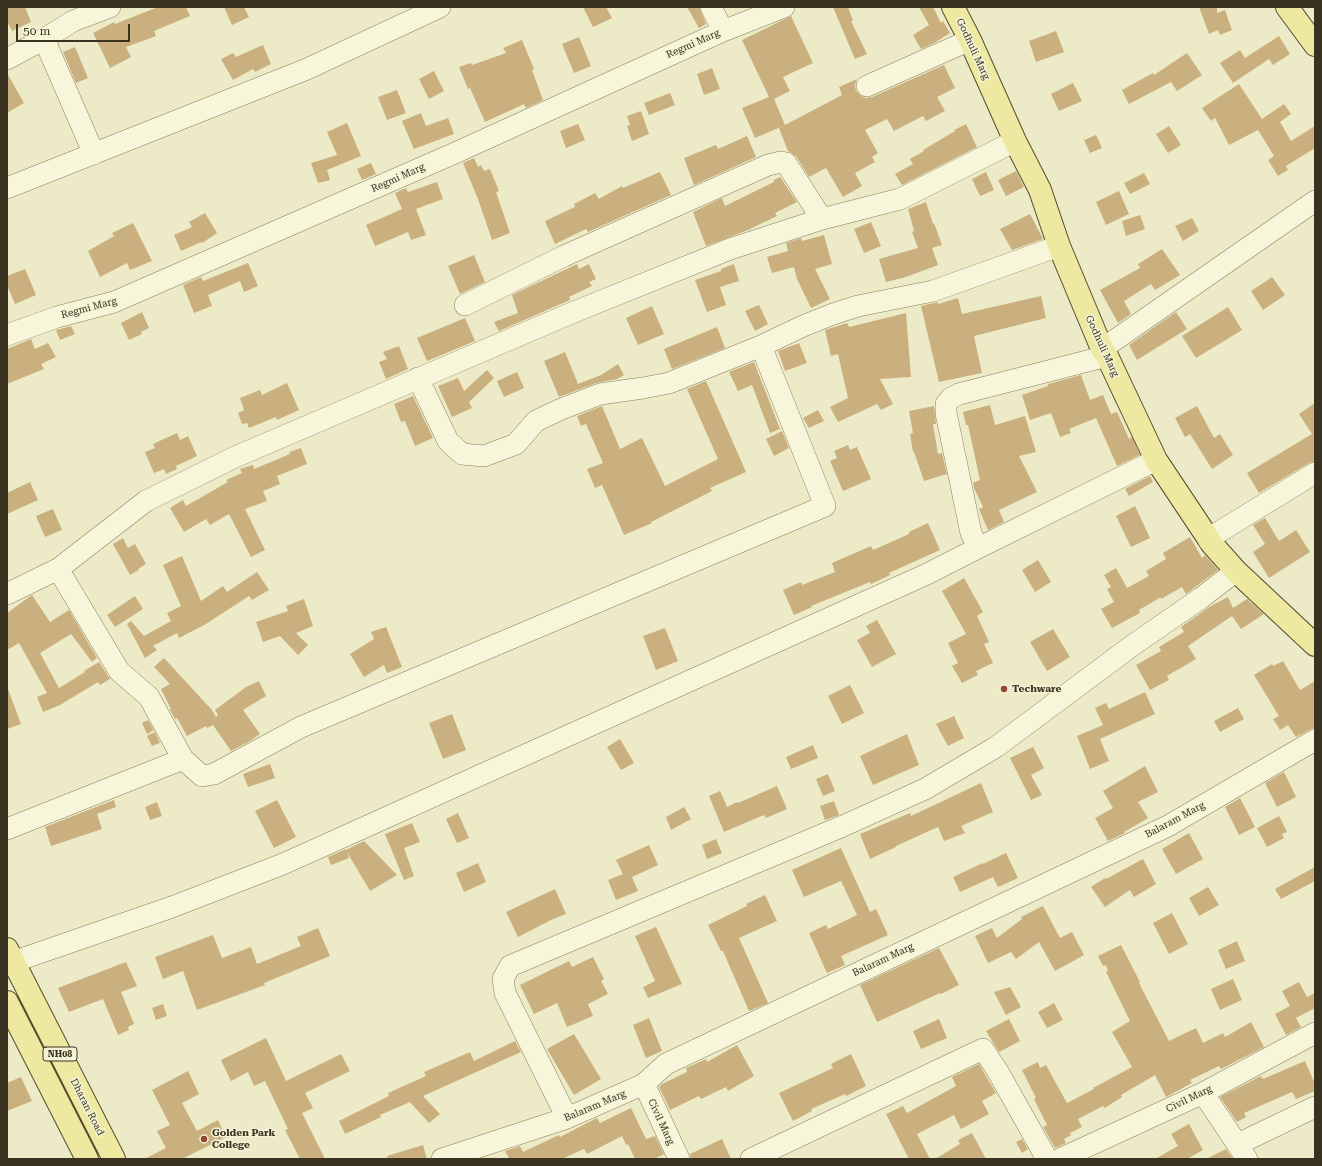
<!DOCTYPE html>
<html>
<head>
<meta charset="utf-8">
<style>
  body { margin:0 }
  #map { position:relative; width:1322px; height:1166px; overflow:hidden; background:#edebc7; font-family:"Roboto Serif",serif }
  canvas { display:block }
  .frame { position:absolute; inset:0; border:8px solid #393220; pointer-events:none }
  .scale { position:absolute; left:16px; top:24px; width:114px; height:18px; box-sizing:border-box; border:2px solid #393220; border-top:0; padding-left:5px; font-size:12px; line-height:14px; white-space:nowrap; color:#393220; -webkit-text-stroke:3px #f5f3d6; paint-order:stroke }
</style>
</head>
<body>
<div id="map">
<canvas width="1322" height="1166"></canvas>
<div class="frame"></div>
<div class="scale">50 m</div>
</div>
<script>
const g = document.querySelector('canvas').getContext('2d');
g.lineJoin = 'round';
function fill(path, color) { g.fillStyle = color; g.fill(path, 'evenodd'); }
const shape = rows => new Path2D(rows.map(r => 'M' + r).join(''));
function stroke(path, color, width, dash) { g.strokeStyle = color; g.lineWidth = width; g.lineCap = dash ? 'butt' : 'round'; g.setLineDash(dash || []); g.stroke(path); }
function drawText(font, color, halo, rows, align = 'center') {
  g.font = font + ' "Roboto Serif",serif'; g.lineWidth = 3; g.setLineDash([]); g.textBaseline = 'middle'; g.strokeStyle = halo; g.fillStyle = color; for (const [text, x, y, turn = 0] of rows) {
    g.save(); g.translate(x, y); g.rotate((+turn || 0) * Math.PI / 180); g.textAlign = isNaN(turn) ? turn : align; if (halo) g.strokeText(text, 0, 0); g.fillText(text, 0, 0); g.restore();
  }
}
fill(shape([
  [7,7,25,7,31,22,12,31,7,21],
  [158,7,186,7,190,16,154,31,156,36,126,47,131,57,110,68,93,33,114,22,115,24],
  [224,7,244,7,249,17,232,25],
  [583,7,606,7,612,18,593,27],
  [687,7,699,7,706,24,699,28],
  [833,7,848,7,853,21,851,21,867,54,855,59],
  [919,7,933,7,941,23,943,21,950,33,934,43,921,49,913,35,929,25],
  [1199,7,1217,7,1217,13,1225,10,1232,30,1220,35,1218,30,1209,34],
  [791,16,813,63,783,77,790,91,774,99,785,125,842,95,839,87,857,79,855,85,856,91,860,95,865,98,872,97,944,65,955,88,937,97,945,111,926,121,923,116,894,131,887,119,865,130,878,153,872,157,875,162,855,173,862,186,843,197,826,168,809,177,796,156,788,151,779,128,783,126,755,138,742,108,769,97,742,40],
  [1056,31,1064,52,1036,62,1029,41],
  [1279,36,1290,54,1273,65,1269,59,1233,83,1220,63,1240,50,1245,58],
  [579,37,591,66,574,73,562,44],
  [522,40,534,69,532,70,543,100,526,108,524,104,485,122,470,88,468,89,459,67,471,63,472,65,506,53,503,48],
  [263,45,271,64,255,72,253,69,233,80,221,59,233,53,236,57],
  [75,47,88,78,76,83,63,52],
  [1187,53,1202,75,1177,91,1171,82,1129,104,1122,90,1153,73,1154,75],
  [712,68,720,89,704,95,697,74],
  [434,71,444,91,429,99,419,79],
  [7,73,24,103,7,113],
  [1073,83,1082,101,1059,111,1051,94],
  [1239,84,1262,119,1284,104,1291,114,1280,122,1291,141,1315,126,1315,148,1286,166,1288,170,1278,176,1268,160,1274,156,1258,130,1229,145,1215,118,1211,121,1202,108],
  [397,90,406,113,387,120,378,97],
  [670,93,675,105,649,115,644,103],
  [641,111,649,134,632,141,627,126,630,125,627,116],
  [421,113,426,126,448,118,454,134,414,149,402,121],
  [347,123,361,156,327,170,330,180,318,183,311,163,337,155,327,132],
  [578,124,585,140,566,148,560,131],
  [966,124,977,147,902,185,895,174,913,164,910,159,924,151,923,150,955,131,954,130],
  [1169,126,1181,145,1168,153,1156,134],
  [1096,135,1102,148,1090,153,1084,140],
  [747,136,756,157,694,185,684,158,716,145,718,149],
  [474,158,478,167,481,165,484,171,490,169,499,191,496,192,510,233,492,240,478,199,463,163],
  [371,163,376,174,362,180,357,169],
  [1016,171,1024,187,1006,196,998,180],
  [660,172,671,195,588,232,586,229,555,244,545,221,575,207,574,204,595,193,599,199,622,186,623,188],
  [986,172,994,190,980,196,972,179],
  [1144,173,1150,184,1130,194,1124,183],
  [780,177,797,202,775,213,777,216,748,230,706,246,693,212,722,198,725,206,774,182,774,180],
  [437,182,443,199,416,209,426,235,411,240,408,232,375,246,366,225,402,209,395,193,406,188,408,192],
  [1119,191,1129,214,1106,225,1096,202],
  [926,202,933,224,934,223,942,245,932,248,938,265,906,277,886,282,879,259,918,248,912,232,914,231,908,209],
  [205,213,217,233,202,243,201,242,181,251,174,235,192,227,189,222],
  [1030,214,1043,239,1012,250,1000,229],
  [1140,215,1145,229,1126,236,1122,221],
  [1192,218,1199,231,1183,241,1175,226],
  [871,222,881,246,864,253,854,229],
  [133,223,152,261,130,270,127,263,100,277,88,251,114,236,112,233],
  [824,235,832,264,815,269,830,299,811,308,797,279,794,267,772,273,767,257,788,251,786,243,801,238,802,241],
  [1162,249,1180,275,1155,290,1151,284,1124,301,1131,314,1118,323,1100,290,1140,268,1138,264],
  [474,255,485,282,460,294,448,266],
  [248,263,258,286,244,292,240,281,208,295,212,306,194,313,183,285,201,277,203,281],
  [577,264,579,269,589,264,596,279,589,282,592,286,569,297,570,300,499,331,494,322,518,313,512,295],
  [734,264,739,281,720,287,726,305,707,312,695,280,721,271,721,269],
  [25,269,36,295,15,304,7,285,7,276],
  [1272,277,1285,295,1263,310,1251,291],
  [1041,296,1046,318,974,336,982,373,939,382,921,306,938,302,938,304,958,298,962,314],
  [759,305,768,324,755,331,745,311],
  [652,306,664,334,638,345,626,318],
  [1228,307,1242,330,1196,358,1182,336],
  [142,312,149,328,141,332,142,334,129,340,121,323],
  [1176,312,1187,329,1137,360,1129,345],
  [906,313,911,377,880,379,893,404,881,410,877,404,838,422,830,407,848,398,838,354,831,356,825,330,847,323,849,327],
  [465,318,475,341,427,361,417,338],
  [71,326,75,334,60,340,56,330],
  [717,327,725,348,672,369,664,349],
  [31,339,35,349,48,343,56,357,41,364,44,369,7,384,7,349],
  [799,343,807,363,785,371,778,351],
  [399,346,408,369,386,379,379,362,387,359,383,352],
  [565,352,578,384,601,375,618,364,624,375,617,379,596,383,559,397,544,361],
  [754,362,780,429,770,433,752,385,738,391,729,372],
  [487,370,494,378,469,402,472,408,452,417,438,386,458,378,464,391],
  [517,372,524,388,504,397,497,381],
  [1081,375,1090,400,1103,395,1111,414,1117,412,1129,439,1132,437,1140,455,1117,466,1096,418,1069,429,1071,433,1060,437,1051,413,1030,420,1022,395,1048,386,1048,384],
  [706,381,746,472,710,488,712,491,651,522,652,523,624,535,602,485,595,488,587,469,603,463,586,424,581,426,577,416,602,406,620,449,642,438,665,486,718,459,687,389],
  [287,383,299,410,277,420,276,417,249,428,247,423,242,424,238,413,244,410,240,398,260,390,262,395],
  [413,396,433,438,415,446,405,421,401,422,394,404],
  [1315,403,1315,461,1309,463,1259,493,1247,473,1312,434,1299,414],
  [990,405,995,425,1025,416,1036,452,1019,456,1037,492,999,510,1004,522,988,530,979,509,983,507,974,488,973,483,980,480,968,425,966,425,963,412],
  [934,406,936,424,933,424,938,454,942,453,947,474,924,481,914,452,913,452,910,434,913,433,909,411],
  [1197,406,1214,438,1220,434,1233,455,1212,469,1190,434,1185,437,1175,418],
  [818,410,824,421,809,428,803,418],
  [782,431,789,448,774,456,766,439],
  [177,433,180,440,188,436,197,456,176,466,177,469,166,474,164,469,154,473,145,452,155,448,153,444],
  [848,445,850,450,857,447,871,479,843,491,830,461,837,458,834,451],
  [301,448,307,464,277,476,280,484,263,491,267,501,245,509,265,550,251,557,229,514,210,525,206,519,184,532,170,508,183,500,186,506,228,482,226,480,242,473,240,469,253,465,254,469,290,454,289,452],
  [1150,476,1153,482,1129,496,1125,489],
  [30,482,38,500,7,514,7,493],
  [1135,506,1150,538,1131,547,1116,516],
  [53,509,62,530,45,537,36,516],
  [1265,518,1279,541,1296,530,1310,552,1269,578,1253,552,1265,544,1253,525],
  [928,523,940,550,889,573,890,575,871,584,870,582,811,606,812,607,794,615,783,590,801,582,802,585,835,572,832,563,871,546,873,550,909,534,909,532],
  [1190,537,1202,558,1205,555,1218,570,1186,594,1182,587,1161,599,1161,597,1139,610,1140,613,1112,628,1101,609,1114,602,1107,589,1111,587,1104,575,1116,568,1127,588,1149,576,1146,571,1166,559,1163,553],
  [123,538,128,548,135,544,146,564,138,569,139,570,130,575,113,544],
  [182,556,201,601,223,586,227,592,257,572,269,590,252,600,249,596,206,624,179,638,177,633,153,646,157,650,145,658,127,624,131,621,144,636,171,621,167,613,181,606,163,565],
  [1038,560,1051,582,1035,592,1022,570],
  [964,578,983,612,977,616,989,642,984,644,993,663,976,671,978,675,962,683,952,666,958,663,948,643,966,634,942,591],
  [32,595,50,622,69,610,97,658,92,662,71,634,40,653,59,688,85,672,84,671,99,662,110,679,100,685,98,682,60,705,43,712,37,697,47,693,19,643,7,650,7,613],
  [135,596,143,609,115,627,107,615],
  [1228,597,1233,608,1247,599,1264,614,1241,629,1232,616,1188,646,1196,659,1167,676,1169,680,1150,690,1136,665,1161,651,1159,647,1184,632,1181,627,1209,607],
  [304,599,313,626,296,633,308,645,298,655,280,636,263,642,256,622,288,611,286,606],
  [877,620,896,654,872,667,857,640,870,633,866,626],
  [386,627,402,667,387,673,384,665,364,677,350,654,374,639,371,632],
  [665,628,678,661,656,670,643,636],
  [1053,629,1070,657,1047,671,1030,642],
  [164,658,212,710,216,717,218,715,215,710,246,687,259,681,266,696,243,710,260,734,250,741,231,751,213,725,207,728,206,726,187,736,177,718,175,719,170,710,171,709,161,689,170,684,154,667],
  [1283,661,1300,690,1315,681,1315,728,1309,730,1296,737,1288,725,1280,730,1273,719,1279,716,1254,675,1272,664,1273,666],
  [850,685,864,713,842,724,828,696],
  [8,689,21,724,7,729,7,690],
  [1145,692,1155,714,1100,739,1109,761,1090,769,1077,736,1103,725,1095,708,1106,703,1109,709],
  [1238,708,1244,719,1220,732,1214,721],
  [452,714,466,750,443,759,429,723],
  [954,716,964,738,948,746,936,724],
  [148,720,154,730,147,734,142,723],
  [155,732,160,743,152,746,147,736],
  [907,734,919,765,873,785,860,756],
  [620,739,634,763,621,770,607,747],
  [813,745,818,758,791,769,786,757],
  [1033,747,1044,768,1031,775,1042,795,1031,800,1010,758],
  [270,764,275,778,248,787,243,774],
  [1145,766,1158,792,1138,802,1148,818,1124,832,1125,833,1108,841,1095,818,1113,808,1103,791],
  [1284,772,1296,797,1277,807,1265,783],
  [828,774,835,791,823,796,816,779],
  [981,783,993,812,961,826,965,833,944,841,938,827,896,846,896,847,870,859,860,834,910,813,911,816],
  [777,786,787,809,766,818,764,815,724,832,709,796,720,791,727,807,737,802,738,803],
  [1240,798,1255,827,1239,835,1225,807],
  [114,800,116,807,97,814,102,829,51,846,45,827],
  [277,800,296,837,274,848,255,811],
  [834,801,839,815,825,820,820,806],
  [157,802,162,816,150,820,145,807],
  [684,807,691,819,671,830,666,817],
  [458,813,469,838,457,843,446,819],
  [1279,816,1287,832,1282,834,1284,838,1267,847,1257,828],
  [412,823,420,842,404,848,414,876,404,880,385,834],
  [1189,833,1203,859,1176,874,1162,849],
  [716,839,722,853,707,859,702,845],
  [364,841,397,875,370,891,347,852,349,858,331,865,328,857,346,849,346,850],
  [649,845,658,865,632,877,638,891,616,900,608,880,623,874,616,860],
  [841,848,870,912,876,909,888,935,841,956,845,965,827,973,809,933,826,925,828,929,857,915,841,881,804,897,792,870],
  [1006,853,1018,878,998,887,993,877,960,892,953,877,983,863,983,864],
  [1143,859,1156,884,1134,897,1130,890,1105,907,1091,887,1105,878,1106,879],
  [478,863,486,882,464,892,456,873],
  [1315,867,1315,881,1281,899,1275,889],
  [1208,887,1219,905,1199,916,1189,898],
  [555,889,566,914,551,920,518,937,506,912],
  [765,895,777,921,739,938,768,1003,749,1011,723,951,721,951,708,925,747,906,746,904],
  [1043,906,1060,938,1072,932,1084,955,1055,971,1039,942,1016,959,1011,952,988,963,975,936,992,928,997,938,1022,919,1021,917],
  [1172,913,1188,944,1169,954,1153,923],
  [656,927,682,984,648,998,643,987,655,981,635,936],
  [318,928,330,956,264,983,265,985,197,1010,183,971,163,979,155,957,213,935,222,958,251,947,257,964,301,946,297,937],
  [1237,941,1245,961,1226,969,1218,950],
  [1121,945,1140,982,1139,983,1169,1041,1196,1028,1203,1043,1223,1033,1225,1037,1251,1022,1264,1047,1221,1069,1219,1066,1190,1080,1192,1083,1166,1097,1155,1075,1121,1095,1122,1097,1105,1108,1103,1106,1078,1119,1082,1127,1070,1133,1071,1135,1064,1139,1066,1143,1055,1148,1043,1127,1047,1125,1034,1099,1036,1098,1022,1070,1038,1062,1040,1068,1046,1065,1067,1103,1094,1089,1093,1088,1132,1067,1112,1032,1130,1021,1106,972,1108,971,1106,965,1103,966,1098,956],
  [939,948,959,985,941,994,940,993,877,1022,860,985],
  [593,957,604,979,601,981,608,994,588,1004,593,1016,567,1027,557,1003,534,1014,520,985,569,961,572,967],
  [126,962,137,986,121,992,134,1024,128,1027,129,1030,118,1035,103,999,69,1012,58,988],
  [1233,979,1242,1000,1220,1010,1211,989],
  [1299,982,1307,997,1315,993,1315,1008,1296,1018,1301,1027,1286,1035,1275,1014,1290,1006,1282,991],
  [1010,987,1021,1007,1006,1015,994,992],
  [1054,1003,1063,1020,1047,1028,1038,1012],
  [163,1004,167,1016,156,1020,152,1008],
  [649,1018,662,1051,646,1058,633,1025],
  [939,1019,947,1038,921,1049,913,1031],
  [1009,1019,1020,1041,999,1052,986,1031],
  [574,1034,601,1079,574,1095,547,1049],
  [266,1038,286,1081,341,1054,350,1071,305,1093,313,1108,302,1113,325,1159,300,1159,285,1130,288,1129,265,1081,254,1086,248,1072,231,1081,221,1060],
  [515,1041,521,1052,423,1096,440,1114,429,1123,410,1102,380,1115,381,1117,345,1134,339,1121,389,1096,388,1093,426,1076,424,1072,470,1052,474,1061],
  [737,1045,754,1076,728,1091,726,1087,701,1099,699,1096,670,1110,659,1087,662,1084,687,1072,686,1068,706,1059,707,1062],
  [851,1054,866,1086,846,1096,845,1094,811,1109,812,1111,793,1121,779,1093,833,1068,831,1064],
  [1305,1061,1315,1084,1315,1091,1296,1099,1292,1092,1244,1113,1246,1117,1237,1122,1220,1097,1261,1076,1263,1079],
  [979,1064,996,1093,982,1101,989,1114,961,1129,954,1115,917,1134,930,1159,909,1159,886,1114,903,1106,907,1113,956,1086,952,1077],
  [188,1071,199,1094,182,1103,197,1131,218,1120,226,1137,182,1159,144,1159,166,1148,157,1131,170,1125,152,1090],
  [21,1077,32,1101,7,1111,7,1083],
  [631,1108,646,1139,655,1136,664,1154,654,1159,635,1159,628,1144,626,1145,622,1136,587,1154,584,1149,562,1159,507,1159,509,1158,505,1151,520,1146,523,1152,559,1135,560,1137,597,1118,600,1123],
  [1189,1124,1203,1150,1187,1159,1155,1159,1178,1146,1171,1134],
  [972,1133,986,1159,935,1159,960,1144,958,1140],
  [722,1139,731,1159,691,1159,690,1154],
  [1022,1139,1028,1149,1022,1153,1016,1142],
  [423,1145,427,1159,388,1159,387,1156],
  [1226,1149,1233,1159,1206,1159]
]), '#cab07e');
const minor = shape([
  [711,7,723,31],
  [44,39,94,154],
  [7,59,44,39,73,21,110,7],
  [867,86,970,40],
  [7,188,307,69,440,7],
  [465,305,564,256,676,206,768,165,781,162,786,163,822,219],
  [7,335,57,317,114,302,455,153,723,31,784,7],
  [1102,349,1315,201],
  [418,378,448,441,462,454,484,456,516,444,536,421,559,410,600,394,643,388,669,383,761,346,803,326,833,314,858,306,933,291,1059,246],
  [1209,541,1219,532,1315,473],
  [978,548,971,533,946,413,946,404,951,398,959,394,1107,356],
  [58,569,119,671,149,697,183,759,202,776,214,774,301,727,825,506,761,346],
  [7,594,58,569,146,501,235,457,574,312,730,249,822,219,900,199,1015,141],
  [7,829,183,759],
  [7,964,172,907,283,864,927,574,978,548,1156,460],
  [644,1084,679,1159],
  [1203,1093,1247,1159],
  [567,1118,505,993,503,979,510,966,843,826,925,789,996,747,1133,645,1201,598,1236,571],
  [1238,1144,1315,1107],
  [442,1159,567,1118,644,1084,666,1064,1168,826,1315,740],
  [751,1159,983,1049,997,1070,1047,1159],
  [1060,1159,1203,1093,1315,1033]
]);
const major = shape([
  [953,7,970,40,1015,141,1040,190,1059,246,1102,349,1107,356,1156,460,1212,544,1236,571,1315,645],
  [1287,7,1315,45],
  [7,949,114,1159],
  [7,1002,87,1159]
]);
stroke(minor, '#887e5d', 22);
stroke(major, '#564b31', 24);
stroke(minor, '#f8f6da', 21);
stroke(major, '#eee9a1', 22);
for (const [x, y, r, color] of [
  [1004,689,4,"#95472f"],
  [204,1139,4,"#95472f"]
]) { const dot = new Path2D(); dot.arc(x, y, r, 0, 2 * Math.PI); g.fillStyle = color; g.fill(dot); stroke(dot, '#f5f3d6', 1.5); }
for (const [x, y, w] of [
  [60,1054,34]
]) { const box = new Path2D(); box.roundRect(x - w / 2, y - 7, w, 14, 3); g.fillStyle = '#f5f3d6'; g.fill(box); stroke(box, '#393220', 1); }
drawText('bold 9px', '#393220', null, [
  ["NH08",60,1054]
]);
drawText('10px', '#393220', '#f5f3d6', [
  ["Regmi Marg",693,44,-24],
  ["Godhuli Marg",973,49,65],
  ["Regmi Marg",398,178,-24],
  ["Regmi Marg",89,308,-15],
  ["Godhuli Marg",1102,346,65],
  ["Balaram Marg",1175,820,-28],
  ["Balaram Marg",883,960,-25],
  ["Civil Marg",1189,1099,-26],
  ["Balaram Marg",595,1106,-23],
  ["Dharan Road",87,1107,63],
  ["Civil Marg",661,1122,65]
]);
drawText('bold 10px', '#393220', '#f5f3d6', [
  ["Techware",1012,689],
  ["Golden Park",212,1133],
  ["College",212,1145]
], 'left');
</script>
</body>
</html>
